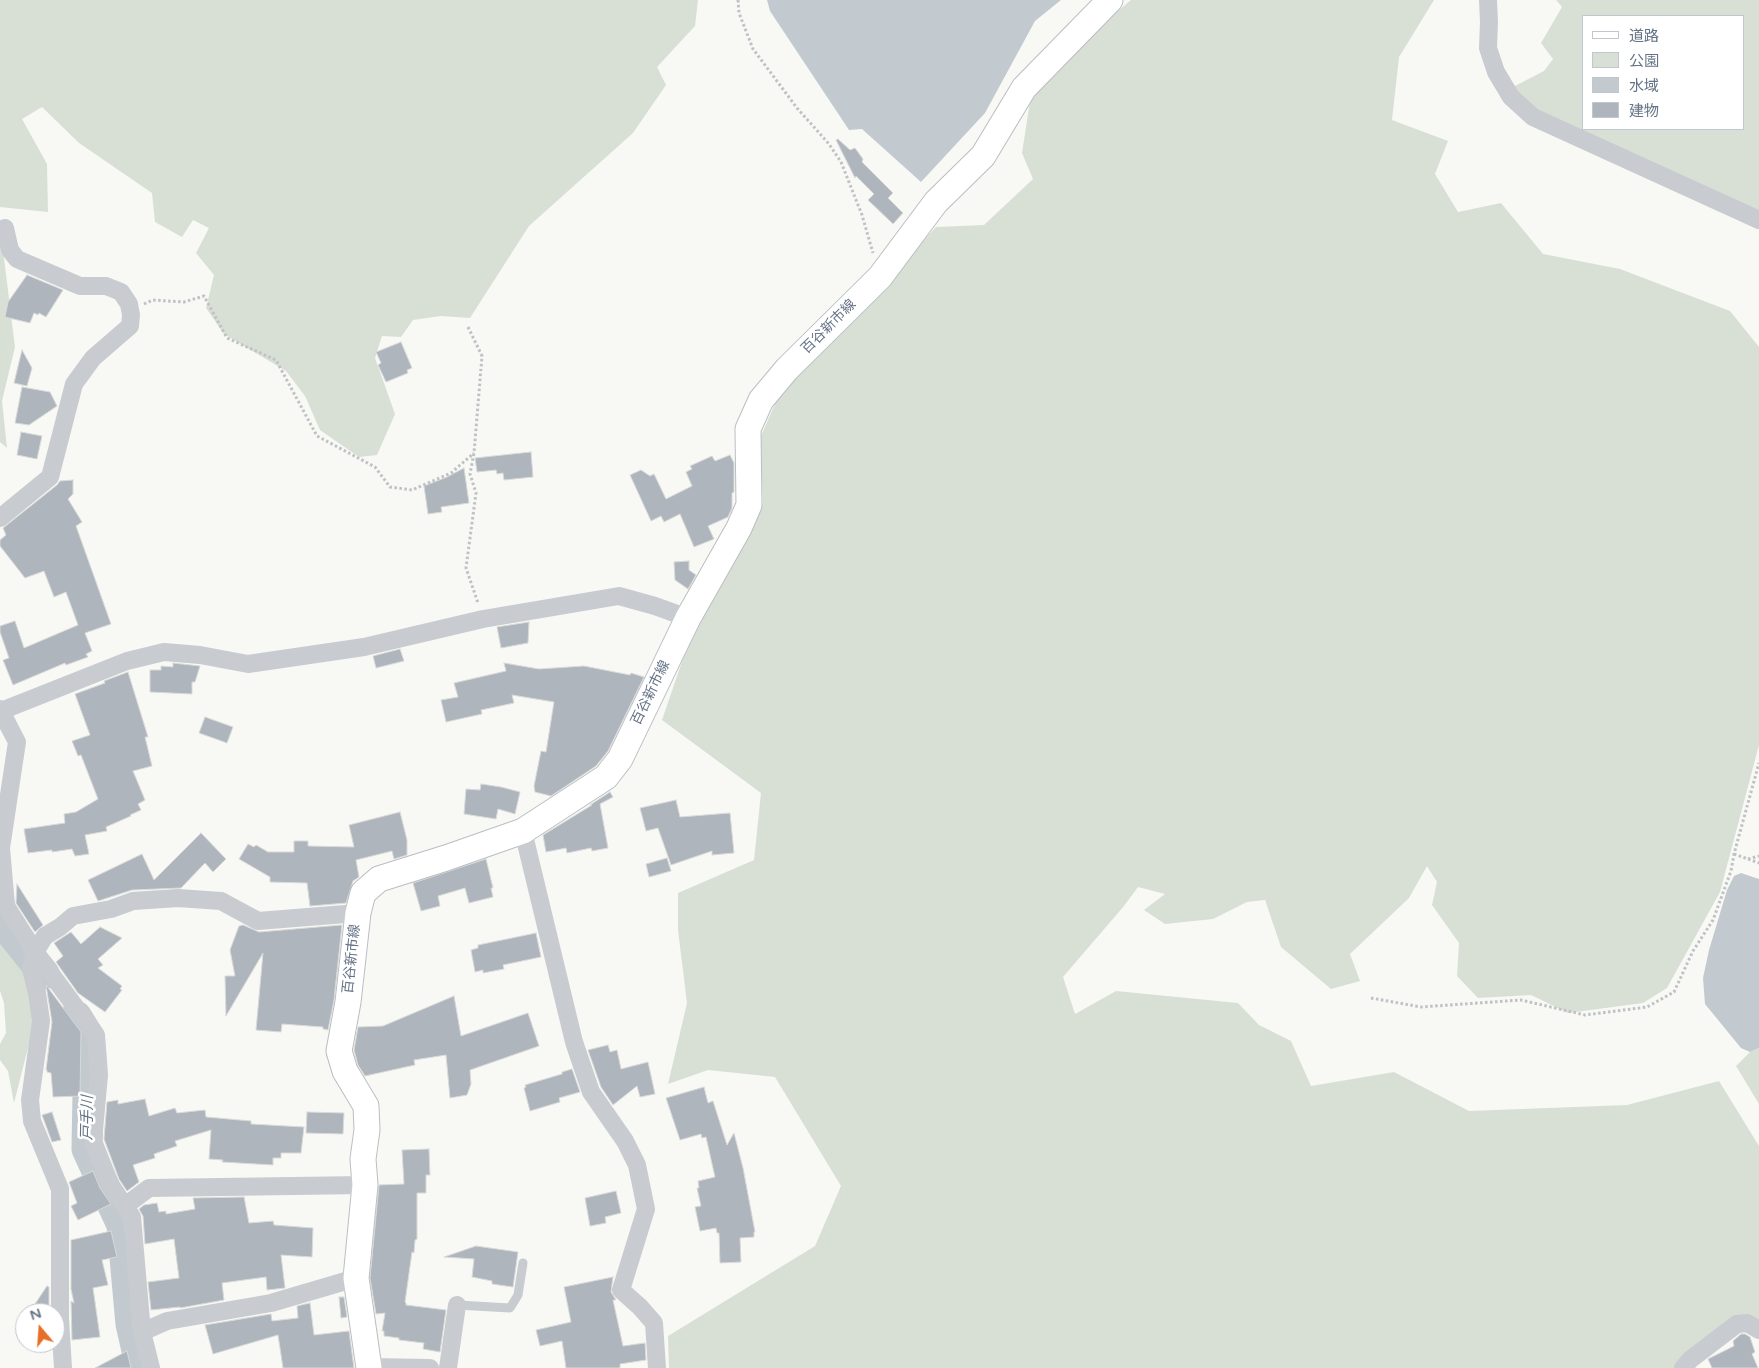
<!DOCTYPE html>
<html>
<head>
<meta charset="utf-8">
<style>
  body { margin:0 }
  #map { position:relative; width:1759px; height:1368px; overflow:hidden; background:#f8f8f5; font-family:"Varela Round","Noto Sans JP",sans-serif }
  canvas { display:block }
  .legend { position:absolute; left:1582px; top:15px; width:162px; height:115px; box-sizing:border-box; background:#fff; border:1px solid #c2c7cf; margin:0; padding:6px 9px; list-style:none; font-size:15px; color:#667487 }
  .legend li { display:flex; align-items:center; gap:10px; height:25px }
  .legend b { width:25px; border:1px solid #c2c7cf }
  .north { position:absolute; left:15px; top:1303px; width:50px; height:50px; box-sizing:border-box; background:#fff; border:1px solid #c2c7cf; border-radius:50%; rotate:342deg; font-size:14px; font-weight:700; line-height:20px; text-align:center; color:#667487 }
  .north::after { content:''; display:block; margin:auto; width:18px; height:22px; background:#e76e26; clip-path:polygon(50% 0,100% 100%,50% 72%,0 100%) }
</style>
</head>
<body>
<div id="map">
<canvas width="1759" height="1368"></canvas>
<ul class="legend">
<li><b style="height:6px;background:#fff"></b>道路</li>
<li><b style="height:14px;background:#d8e0d6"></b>公園</li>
<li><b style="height:14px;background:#c2cad0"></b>水域</li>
<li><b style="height:14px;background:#aeb5bc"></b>建物</li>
</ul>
<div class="north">N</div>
</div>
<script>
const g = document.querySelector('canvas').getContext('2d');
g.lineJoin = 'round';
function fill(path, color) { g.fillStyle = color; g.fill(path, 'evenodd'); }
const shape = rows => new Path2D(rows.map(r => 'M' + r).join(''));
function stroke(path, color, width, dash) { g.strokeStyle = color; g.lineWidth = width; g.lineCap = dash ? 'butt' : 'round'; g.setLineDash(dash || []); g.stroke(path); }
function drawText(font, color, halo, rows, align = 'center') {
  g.font = font + ' "Varela Round","Noto Sans JP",sans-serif'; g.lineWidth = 5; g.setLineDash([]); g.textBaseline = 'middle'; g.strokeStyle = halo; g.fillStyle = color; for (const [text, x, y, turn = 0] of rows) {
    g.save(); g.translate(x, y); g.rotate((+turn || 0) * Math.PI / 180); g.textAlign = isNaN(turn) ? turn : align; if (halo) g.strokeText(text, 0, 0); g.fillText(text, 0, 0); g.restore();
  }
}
fill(shape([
  [0,0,698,0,695,26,657,67,666,85,633,133,529,226,470,318,441,316,413,320,401,337,382,336,375,358,395,414,377,455,359,457,320,430,305,396,286,371,224,334,206,308,214,275,196,253,209,228,193,220,182,237,155,222,152,193,79,143,42,107,22,119,47,164,48,212,0,207],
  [1131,0,1434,0,1399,57,1392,120,1448,141,1435,174,1458,212,1501,203,1543,254,1620,269,1730,311,1759,347,1759,745,1720,892,1667,988,1643,1003,1568,1013,1531,995,1478,998,1457,976,1459,943,1432,905,1437,882,1427,866,1409,898,1350,954,1360,981,1331,989,1281,947,1265,900,1247,902,1213,919,1165,924,1144,910,1165,894,1138,887,1124,906,1063,977,1075,1014,1116,991,1238,1003,1259,1025,1291,1041,1311,1086,1394,1072,1469,1111,1627,1105,1719,1081,1759,1146,1759,1333,1746,1323,1677,1368,669,1368,668,1336,815,1246,841,1186,775,1077,708,1070,668,1084,687,1003,678,930,678,893,754,860,761,793,662,720,699,612,763,503,760,438,779,395,936,227,984,225,1033,179,1022,153,1032,88,1055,64],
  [1556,0,1759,0,1759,217,1532,109,1513,87,1544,71,1553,59,1541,43,1562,7],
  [1583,16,1743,16,1743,129,1583,129],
  [0,242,2,242,15,347,2,401,7,448,0,442],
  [0,936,27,978,34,1024,14,1103,8,1071,0,1060,0,1044,6,1033,4,1003,0,991],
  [1759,1048,1759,1104,1736,1066,1750,1052]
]), '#d8e0d6');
fill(shape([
  [767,0,1061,0,1035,21,985,113,921,182,862,129,849,130,770,11],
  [1741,873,1759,879,1759,1048,1750,1052,1741,1048,1705,1004,1703,978,1709,950,1727,890,1734,876]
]), '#c2cad0');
stroke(shape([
  [0,919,44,974],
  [76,1016,89,1037,87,1149,122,1225,131,1324,141,1368]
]), '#c2cad0', 31);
const building = shape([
  [838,139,850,150,855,148,863,159,862,162,893,193,888,198,903,213,893,224,868,200,874,194,856,176,855,178,836,140,838,139],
  [27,275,63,290,46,317,39,313,38,315,34,313,30,323,5,317,8,302,27,275],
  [401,342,412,368,407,370,408,373,386,382,378,365,381,363,376,352,401,342],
  [22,350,32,368,27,386,14,383,22,350],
  [22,387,50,392,57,406,29,425,15,423,22,387],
  [21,432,42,436,37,459,17,455,21,432],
  [531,452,533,477,504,480,503,473,497,474,496,470,477,472,475,458,531,452],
  [730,455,734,463,734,492,732,493,732,508,728,517,708,526,714,539,694,547,680,514,664,522,661,516,651,521,630,475,641,470,650,476,654,474,666,499,692,486,686,472,692,469,690,466,712,456,715,461,730,455],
  [464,468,469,503,441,507,442,512,428,514,424,486,447,477,464,468],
  [73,480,73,494,68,499,82,522,76,526,111,624,85,633,92,651,86,654,88,657,66,665,65,663,13,685,3,660,9,658,0,632,0,626,15,621,24,648,78,625,66,592,54,597,44,571,25,578,0,546,0,540,6,535,3,528,57,485,60,481,73,480],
  [689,561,689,570,696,575,688,589,675,580,674,562,689,561],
  [529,622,528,643,501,648,497,627,529,622],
  [400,649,404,661,376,668,373,656,400,649],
  [173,663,200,666,195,682,192,682,192,694,150,692,150,670,161,670,161,666,173,667,173,663],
  [504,663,539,669,584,666,630,675,631,673,644,677,608,751,596,766,551,796,535,792,534,786,541,751,546,752,554,702,512,695,514,703,481,710,482,714,446,722,441,700,458,697,454,683,506,671,504,663],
  [128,672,148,737,145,737,152,766,133,771,145,800,138,804,141,810,130,815,131,816,106,827,107,831,85,835,89,854,75,856,72,849,52,852,52,850,28,853,24,829,65,823,64,814,76,812,98,799,81,755,78,756,72,741,90,735,75,694,105,683,104,681,128,672],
  [205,717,233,727,227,743,199,733,205,717],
  [481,784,501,787,520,792,515,814,498,809,496,819,464,814,466,789,480,790,481,784],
  [610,792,613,797,600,804,608,848,592,851,591,848,567,853,566,848,546,852,543,835,592,805,590,805,610,792],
  [676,800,680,817,730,813,734,853,712,855,712,851,671,865,658,828,646,831,640,808,676,800],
  [400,812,407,840,407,855,394,859,392,851,356,860,359,877,353,881,346,903,310,906,307,883,270,882,270,877,239,859,248,844,254,847,256,845,268,852,294,852,294,841,308,841,308,846,354,847,349,825,400,812],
  [201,833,226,859,213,872,205,863,181,888,132,890,98,901,88,880,142,854,154,880,201,833],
  [667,858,671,871,649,877,646,864,667,858],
  [486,859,493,888,491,888,493,897,469,903,465,888,438,896,440,906,421,911,413,883,486,859],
  [17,884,43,925,35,932,16,903,17,884],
  [243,925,259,932,342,925,334,1000,328,1030,323,1029,323,1027,282,1024,281,1032,256,1030,263,953,226,1016,225,976,235,976,230,950,239,926,243,925],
  [100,927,122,938,98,959,103,965,98,968,122,986,120,989,122,990,105,1012,78,993,56,962,63,956,54,943,71,932,81,944,100,927],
  [536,933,541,957,503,965,504,969,483,973,483,970,475,972,471,950,478,948,478,945,536,933],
  [46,985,81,1032,80,1096,53,1097,51,1073,47,1072,47,1070,46,1070,52,1022,46,985],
  [454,996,461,1036,528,1013,539,1046,470,1070,471,1084,467,1095,450,1098,446,1055,414,1060,415,1065,365,1076,358,1065,354,1050,358,1027,383,1026,454,996],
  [608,1045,610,1052,617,1050,621,1069,648,1062,655,1094,640,1097,637,1086,613,1105,601,1087,588,1050,608,1045],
  [572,1069,580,1092,559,1098,560,1102,530,1111,524,1088,526,1087,525,1085,562,1074,562,1072,572,1069],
  [704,1087,708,1103,713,1101,727,1145,734,1133,743,1168,755,1232,754,1232,754,1237,740,1238,741,1262,720,1263,719,1233,717,1233,716,1228,700,1231,695,1207,701,1206,697,1188,699,1188,698,1181,715,1177,706,1137,702,1138,701,1134,680,1140,666,1098,704,1087],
  [145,1099,149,1116,175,1108,177,1113,205,1110,206,1117,251,1121,251,1124,304,1127,301,1153,281,1153,281,1158,273,1158,273,1165,222,1162,223,1160,209,1159,211,1130,175,1141,177,1146,154,1154,155,1158,133,1165,139,1182,127,1191,119,1179,104,1139,107,1102,118,1100,118,1104,145,1099],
  [52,1112,61,1140,52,1142,42,1115,52,1112],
  [307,1112,344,1113,343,1134,306,1133,307,1112],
  [429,1149,430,1175,426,1175,426,1193,417,1193,417,1239,415,1240,414,1253,412,1252,405,1302,406,1303,406,1305,446,1310,440,1352,423,1349,424,1343,399,1340,399,1338,384,1336,384,1331,382,1331,385,1313,376,1314,370,1278,379,1185,404,1184,402,1150,429,1149],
  [93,1171,100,1188,111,1204,78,1220,71,1206,77,1203,69,1182,93,1171],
  [616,1191,621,1213,605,1217,606,1223,590,1226,585,1198,616,1191],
  [244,1197,249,1223,273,1221,274,1225,313,1228,312,1257,281,1255,285,1288,267,1290,266,1277,222,1283,224,1300,180,1308,180,1307,151,1310,148,1282,179,1278,174,1239,145,1244,143,1216,139,1209,144,1205,157,1203,159,1212,166,1211,166,1214,195,1209,193,1198,244,1197],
  [111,1231,117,1257,102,1260,108,1285,93,1288,100,1337,72,1340,71,1301,74,1303,71,1289,71,1240,111,1231],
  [476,1246,518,1252,513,1287,492,1284,492,1281,472,1277,474,1259,444,1257,476,1246],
  [613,1277,611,1292,616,1300,613,1300,623,1346,645,1343,646,1360,620,1364,620,1368,566,1368,562,1341,540,1346,536,1330,571,1322,564,1287,613,1277],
  [47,1286,49,1287,49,1313,29,1313,47,1286],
  [339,1297,344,1297,347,1317,341,1318,339,1297],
  [310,1303,314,1335,349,1331,354,1368,283,1368,278,1335,213,1354,205,1325,271,1314,272,1321,298,1318,297,1306,310,1303],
  [1741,1334,1745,1334,1750,1337,1755,1352,1752,1354,1758,1368,1712,1368,1708,1359,1734,1346,1733,1341,1741,1334],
  [127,1351,131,1368,95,1368,127,1351]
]);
fill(building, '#aeb5bc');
stroke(building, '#d9dad8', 1);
const secondary = shape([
  [369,1368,356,1278,365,1185,363,1159,367,1130,366,1106,345,1071,339,1051,348,1002,358,913,363,893,379,879,446,858,523,831,606,777,620,759,688,618,739,528,749,505,748,429,761,400,787,369,880,277,936,202,983,156,1024,88,1110,0]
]);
stroke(secondary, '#babec3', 27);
stroke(shape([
  [738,0,739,13,753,49,797,108,829,144,841,162,862,215,873,253],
  [144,304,153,300,184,302,204,296,227,338,276,360,317,436,375,467,390,487,412,490,451,473,474,453],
  [468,327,482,356,474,453,470,474,476,493,466,568,478,603],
  [1734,854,1759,863],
  [1748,859,1759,856],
  [1371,998,1421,1007,1521,1000,1585,1015,1647,1007,1674,992,1693,951,1713,920,1731,871,1734,854,1759,763]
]), '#bfc1c4', 3, [2.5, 2.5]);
stroke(shape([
  [457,1305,510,1308,518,1295,523,1263]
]), '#c8cbcf', 9);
stroke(shape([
  [1488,0,1489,22,1488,48,1496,72,1511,97,1533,117,1759,220],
  [0,518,50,477,74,384,93,358,130,326,131,315,129,304,121,292,106,286,80,286,17,259,10,250,5,228],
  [0,709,17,742,1,848,6,906,35,952,96,1035,99,1075,93,1141,110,1184,132,1217,142,1332,151,1368],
  [1,711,127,661,164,652,200,655,248,664,364,647,483,619,619,596,655,606,688,618],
  [523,831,574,1042,591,1092,625,1141,637,1165,646,1209,621,1290,640,1307,654,1323,657,1368],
  [125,1206,149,1188,365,1185],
  [142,1332,167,1321,271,1303,356,1278],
  [369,1367,430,1368],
  [63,1368,60,1319,60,1189,32,1121,30,1100,41,1021,37,993,31,969,35,952,45,936,60,927,73,916,111,909,133,901,178,898,221,901,258,921,358,913],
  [448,1368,457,1305],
  [1683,1368,1691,1359,1737,1324,1747,1323,1759,1330]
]), '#c8cbcf', 18);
stroke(secondary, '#fff', 25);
drawText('14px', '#667487', '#fff', [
  ["百谷新市線",829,327,-45],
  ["百谷新市線",651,693,-64],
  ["百谷新市線",352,959,-84]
]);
drawText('italic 15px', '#627583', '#fff', [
  ["戸手川",88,1118,-89]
]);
</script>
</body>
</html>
